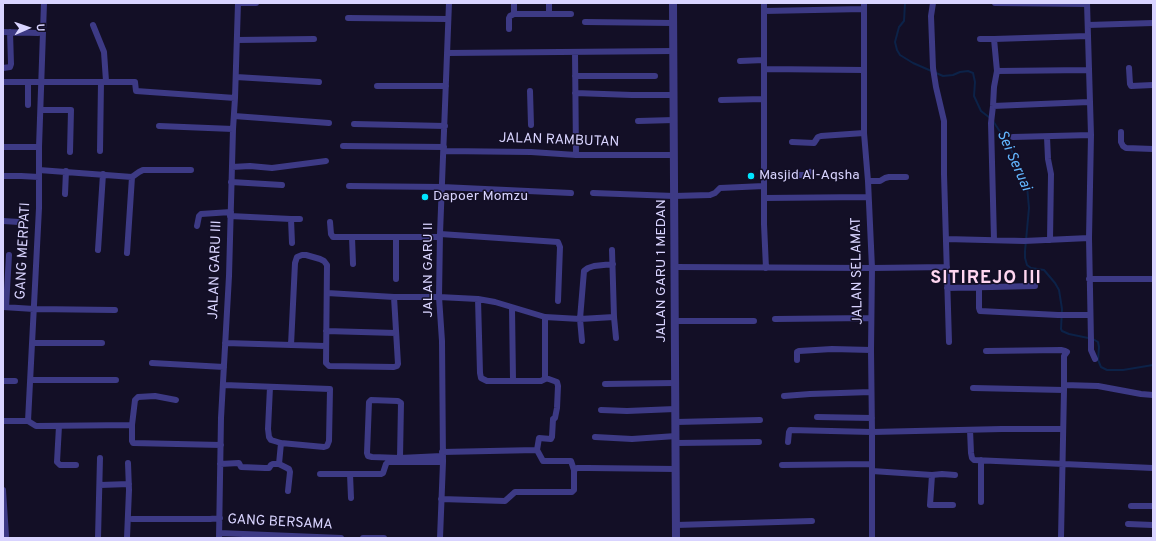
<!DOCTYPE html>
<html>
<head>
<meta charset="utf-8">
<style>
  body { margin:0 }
  #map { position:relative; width:1156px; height:541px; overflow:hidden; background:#130f26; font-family:Overpass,sans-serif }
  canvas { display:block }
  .frame { position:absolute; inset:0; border:4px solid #d9d4ff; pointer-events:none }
  .north { position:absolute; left:8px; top:8px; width:40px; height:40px; -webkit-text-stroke:3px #130f26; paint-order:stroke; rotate:88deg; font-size:11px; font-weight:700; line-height:16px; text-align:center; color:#d9d4ff }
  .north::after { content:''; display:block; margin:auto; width:14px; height:18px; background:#d9d4ff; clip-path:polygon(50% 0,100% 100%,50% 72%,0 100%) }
</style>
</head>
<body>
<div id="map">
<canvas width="1156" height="541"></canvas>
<div class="frame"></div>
<div class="north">U</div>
</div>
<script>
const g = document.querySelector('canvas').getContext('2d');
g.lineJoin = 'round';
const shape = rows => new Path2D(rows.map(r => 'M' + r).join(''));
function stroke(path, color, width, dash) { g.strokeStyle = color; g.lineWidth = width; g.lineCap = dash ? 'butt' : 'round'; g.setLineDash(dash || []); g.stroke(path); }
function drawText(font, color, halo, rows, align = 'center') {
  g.font = font + ' Overpass,sans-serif'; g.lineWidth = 3; g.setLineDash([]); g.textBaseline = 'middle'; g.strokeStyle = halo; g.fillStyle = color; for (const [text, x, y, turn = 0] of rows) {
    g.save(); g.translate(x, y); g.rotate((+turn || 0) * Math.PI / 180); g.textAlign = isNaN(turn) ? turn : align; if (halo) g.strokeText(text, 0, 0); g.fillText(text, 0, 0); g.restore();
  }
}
stroke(shape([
  [905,3,904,21,899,27,895,42,897,50,900,55,913,63,943,76,953,75,960,72,968,71,973,73,975,82,974,96,981,111,990,118],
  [993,121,1010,147,1027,186,1029,208,1025,251,1025,258,1027,265,1031,268,1044,270,1055,283,1059,290,1062,309,1061,329,1062,331,1069,334,1093,339,1098,342,1099,347,1098,360,1101,367,1107,370,1123,370,1153,365]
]), '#0c2248', 2);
stroke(shape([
  [238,3,256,3],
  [764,3,764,224,766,268],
  [864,3,864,133,868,181,872,268,871,350,872,432,872,538],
  [933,3,931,16,933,68,936,87,944,121,944,174,949,342],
  [995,3,1087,4],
  [1087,3,1091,135,1089,238,1091,341,1091,350,1095,359],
  [764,11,864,9],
  [514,14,571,14],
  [549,14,549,3],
  [348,18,448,19],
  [585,22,673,23],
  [93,25,104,52,106,81],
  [1088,25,1153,23],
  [509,29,509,18,510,16,514,14,514,3],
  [3,32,38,33],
  [980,39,994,39],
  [237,40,314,39],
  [575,52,576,155],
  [447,53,673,51],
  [740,61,764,60],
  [3,68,10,67,11,64,10,32],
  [1129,68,1130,84,1131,86,1153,85],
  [764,69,864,70],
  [997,71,1089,70],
  [575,76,655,76],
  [236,77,319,82],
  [3,82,135,82,136,91,235,98],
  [377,86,446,86],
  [530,91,531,125],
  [575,93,632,95,674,95],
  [721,100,764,99],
  [28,105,28,82],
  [993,106,1089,102],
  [41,110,71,110,70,152],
  [234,116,329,123],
  [638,121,674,120],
  [354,124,445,126],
  [159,126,233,129],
  [1121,132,1121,142,1123,146,1126,148,1153,149],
  [1013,137,1091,135],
  [1047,137,1048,159,1051,174,1050,240],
  [792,142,814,143,818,137,821,136,864,133],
  [343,146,444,147],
  [3,147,39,147],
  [100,151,101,82],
  [444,151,531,152,576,155,674,155],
  [232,167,250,166,272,168,326,161],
  [39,170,132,177,139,172,143,170,191,170],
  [764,175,807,175,810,172],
  [4,176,21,176,39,177],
  [868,181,880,181,885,178,889,177,906,177],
  [231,182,282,185],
  [349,186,442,187,571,193],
  [593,193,674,196,710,195,715,193,720,188,764,186],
  [65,194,66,171],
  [764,198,868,197],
  [230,216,291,219,292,243],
  [291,219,300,219],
  [3,221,19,222],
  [330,222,331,234,333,237,440,237],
  [197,226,199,216,201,214,231,212],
  [440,234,558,242,560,247,558,301],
  [352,237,353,264],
  [946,239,1024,241,1089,238],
  [994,240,991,123,993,106,994,87,997,71,994,39,1088,36],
  [98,250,103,174],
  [612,250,614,317,616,338],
  [127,253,132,177],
  [675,267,872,268,947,267],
  [396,279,396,237],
  [1089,279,1153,279],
  [979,287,979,308,980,311,1058,315,1090,315],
  [947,288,1035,286],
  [327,293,394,297,439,297,478,299,495,302,545,317,580,319,614,317],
  [478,299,480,373,481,378,487,381,541,381,545,379,545,317],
  [3,307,34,309,115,310],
  [6,307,9,255],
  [512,308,513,380],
  [775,319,871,318],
  [676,321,754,321],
  [326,331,396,333],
  [582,341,580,319,584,271,588,268,594,266,613,264],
  [32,343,102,343],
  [225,343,325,346],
  [291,345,295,263,297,257,302,255,306,255,320,259,324,261,327,265,326,363,329,366,394,367,397,366,398,364,394,297],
  [986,351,1061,350,1065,351,1067,352,1064,356,1064,390,1061,538],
  [797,360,797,352,799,351,832,349,871,350],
  [152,363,224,367],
  [31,380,116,380],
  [3,381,15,381],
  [605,384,675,383],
  [224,385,330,389,329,441,327,446,324,447,281,443,271,440,269,437,268,429,270,387],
  [1064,385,1098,386,1141,394,1153,395],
  [973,388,1064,390],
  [784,396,810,394,871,392],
  [601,410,627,411,675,409],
  [817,417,872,418],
  [3,421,28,421],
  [28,421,39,208,39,147,44,3],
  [28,421,36,426,132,425,135,400,138,397,155,396,176,400],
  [676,422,760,420],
  [132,425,132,441,133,443,221,445],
  [59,426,57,462,60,465,76,465],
  [970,430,971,453,972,458,974,460,1153,468],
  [595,437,632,439,676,436],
  [788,442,789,432,790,430,872,432,1002,429,1063,429],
  [281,443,279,464,289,469,290,472,288,491],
  [676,443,759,442],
  [442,452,537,450],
  [400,458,401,403,398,401,371,400,369,402,367,453,368,456,372,457,400,458,442,456],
  [220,464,239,463,241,467,265,468,269,468,271,465,273,464,279,464],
  [782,465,872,464],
  [574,470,577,468,588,468,676,469],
  [872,471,932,475,930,505,953,505],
  [320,474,381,474,383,473,386,464,388,462,443,462],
  [350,474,351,498],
  [932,475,942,474,955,475],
  [100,485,129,484],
  [3,490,6,536,3,538],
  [441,499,505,501,515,492,572,492,574,490,574,470,571,461,543,461,537,450,539,438,551,439,552,437,553,419,555,418,557,408,558,386,557,382,546,378],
  [981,502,981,460],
  [1131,506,1153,506],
  [132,519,210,519,220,518],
  [1128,524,1153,525],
  [676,525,812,521],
  [219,533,341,538],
  [98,538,100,458],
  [127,538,129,490,128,463],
  [219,538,221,418,229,276,233,129,235,98,238,3],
  [363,538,384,538],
  [440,538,443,462,442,341,439,297,440,234,449,3]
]), '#3d3a85', 6);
stroke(shape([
  [673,3,676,538]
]), '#3d3a85', 8);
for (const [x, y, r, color] of [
  [751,176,4,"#00e5ff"],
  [425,197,4,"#00e5ff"]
]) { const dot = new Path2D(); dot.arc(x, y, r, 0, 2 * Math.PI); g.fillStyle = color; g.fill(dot); stroke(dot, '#130f26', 1.5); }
drawText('14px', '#d9d4ff', '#130f26', [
  ["JALAN RAMBUTAN",559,141,2],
  ["GANG MERPATI",24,251,-87],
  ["JALAN GARU III",216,270,-88],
  ["JALAN GARU II",429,270,-90],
  ["JALAN GARU 1 MEDAN",662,271,-90],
  ["JALAN SELAMAT",858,271,-91],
  ["GANG BERSAMA",280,523,3]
]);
drawText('14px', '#d9d4ff', '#130f26', [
  ["Masjid Al-Aqsha",759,176],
  ["Dapoer Momzu",433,197]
], 'left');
drawText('italic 15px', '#62b6ff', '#130f26', [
  ["Sei Seruai",1013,161,66]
]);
g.letterSpacing = '1px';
drawText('bold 18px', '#ffd6f0', '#130f26', [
  ["SITIREJO III",986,279]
]);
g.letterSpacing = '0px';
</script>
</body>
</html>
